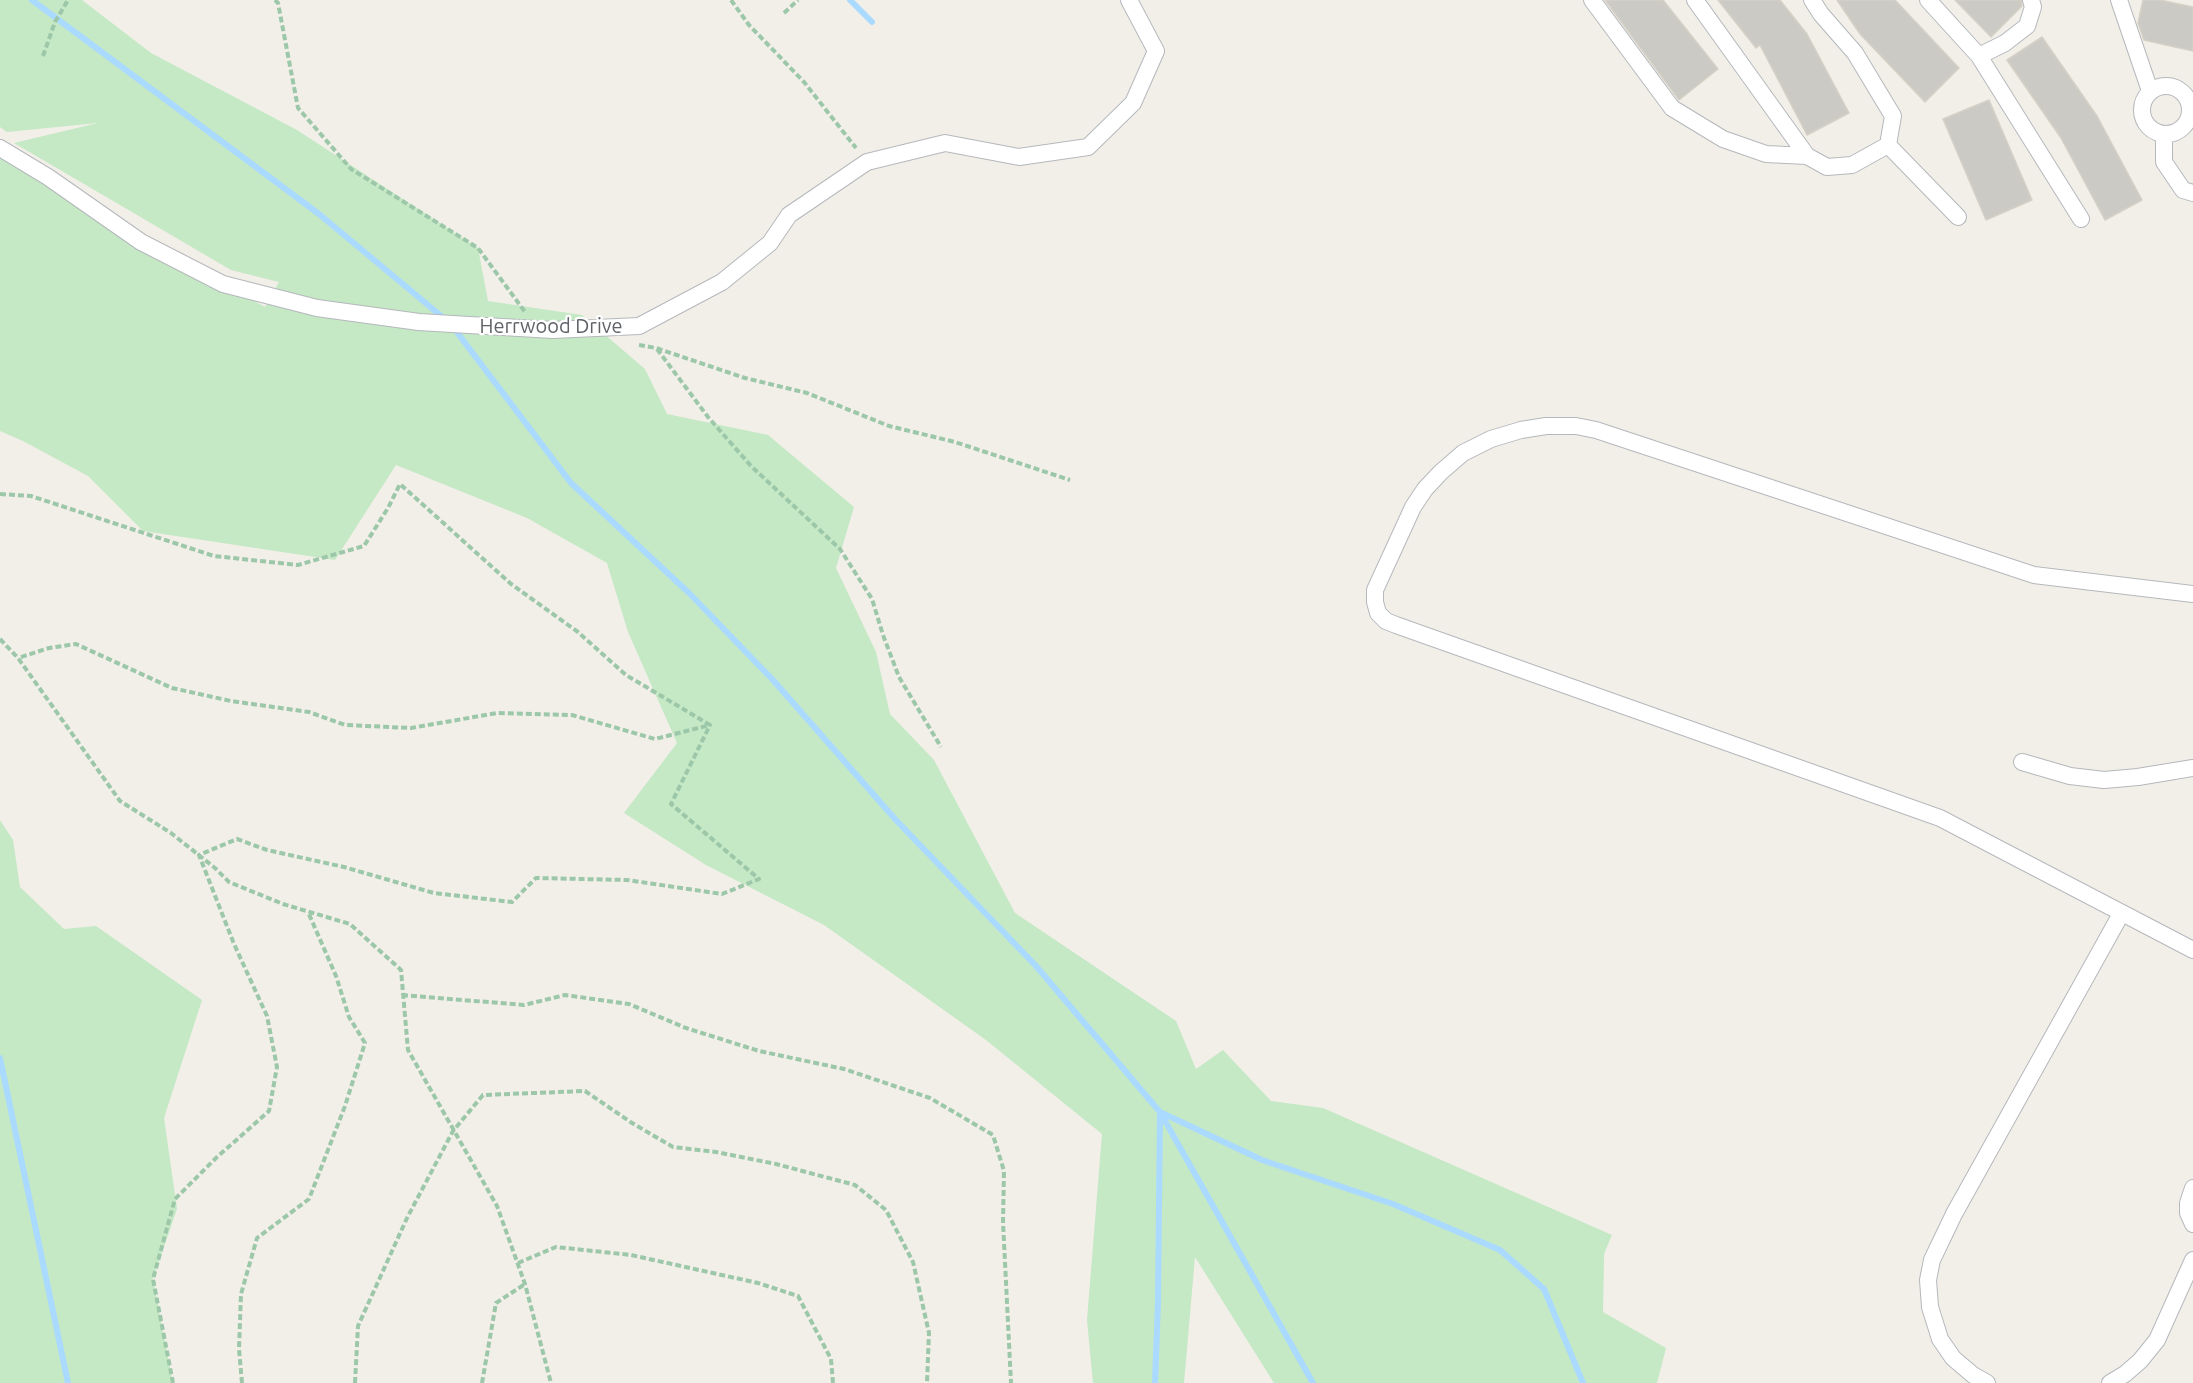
<!DOCTYPE html>
<html>
<head>
<meta charset="utf-8">
<style>
  body { margin:0 }
  canvas { display:block; background:#f1efe8 }
</style>
</head>
<body>
<canvas width="2193" height="1383"></canvas>
<script>
const g = document.querySelector('canvas').getContext('2d');
g.lineJoin = 'round';
function fill(path, color) { g.fillStyle = color; g.fill(path, 'evenodd'); }
const shape = rows => new Path2D(rows.map(r => 'M' + r).join(''));
function stroke(path, color, width, dash) { g.strokeStyle = color; g.lineWidth = width; g.lineCap = dash ? 'butt' : 'round'; g.setLineDash(dash || []); g.stroke(path); }
function drawText(font, color, halo, rows, align = 'center') {
  g.font = font + ' Ubuntu,sans-serif'; g.lineWidth = 4.5; g.setLineDash([]); g.textBaseline = 'middle'; g.strokeStyle = halo; g.fillStyle = color; for (const [text, x, y, turn = 0] of rows) {
    g.save(); g.translate(x, y); g.rotate((+turn || 0) * Math.PI / 180); g.textAlign = isNaN(turn) ? turn : align; if (halo) g.strokeText(text, 0, 0); g.fillText(text, 0, 0); g.restore();
  }
}
fill(shape([
  [0,0,82,0,151,53,297,130,478,248,488,301,582,315,645,369,667,414,768,435,854,507,836,568,876,652,890,714,934,760,1015,913,1176,1021,1196,1069,1223,1050,1271,1101,1323,1108,1612,1235,1604,1254,1603,1312,1666,1348,1657,1383,1274,1383,1195,1257,1184,1383,1093,1383,1087,1320,1102,1134,986,1040,824,925,706,865,624,813,677,743,628,632,607,563,527,518,396,465,335,560,143,531,88,476,23,441,0,431,0,148,223,284,265,307,279,282,231,270,14,143,98,123,7,132,0,127],
  [0,820,13,840,20,887,64,929,96,926,202,1000,164,1118,177,1209,153,1279,173,1383,0,1383]
]), '#c5e8c5');
stroke(shape([
  [32,0,319,214,446,320],
  [850,0,872,22],
  [453,327,571,483,689,593,773,680,895,819,1036,966,1160,1112,1158,1302,1155,1383],
  [0,1058,68,1383],
  [1160,1112,1262,1160,1393,1204,1500,1250,1544,1289,1583,1383],
  [1160,1112,1313,1383]
]), '#aadaff', 6);
const building = shape([
  [1605,0,1663,0,1718,69,1679,100,1605,0],
  [1718,0,1780,0,1807,34,1849,113,1807,135,1760,45,1756,48,1718,0],
  [1837,0,1895,0,1959,68,1925,102,1860,34,1837,0],
  [1955,0,2021,0,2022,6,1991,37,1955,0],
  [2143,0,2160,0,2193,7,2193,51,2144,40,2138,23,2143,0],
  [2042,37,2097,116,2142,200,2105,220,2061,138,2007,60,2042,37],
  [1989,100,2032,200,1986,220,1943,119,1989,100]
]);
fill(building, '#cccac5');
stroke(building, '#d6d1c6', 1.5);
const street = shape([
  [1592,0,1672,108,1723,139,1766,154,1807,156],
  [1695,0,1807,156,1827,167,1852,165,1888,145,1893,116,1855,53,1821,14,1812,0],
  [1928,0,1979,56,2081,219],
  [2119,0,2150,91],
  [1979,56,2005,43,2027,26,2033,7,2031,0],
  '2142 110a24 24 0 1 1 48 0a24 24 0 1 1-48 0Z',
  [2164,134,2164,162,2183,190,2193,193],
  [1888,145,1958,217],
  [0,148,48,177,141,242,223,284,317,308,419,322,553,330,639,326,722,282,770,243,789,215,867,162,945,143,1019,157,1088,147,1133,103,1156,51,1129,0],
  [2193,594,2034,575,1596,430,1576,426,1546,426,1521,430,1491,439,1463,453,1441,472,1425,489,1413,507,1375,590,1375,602,1378,613,1386,621,1396,625,1940,818,2193,950],
  [2022,762,2070,776,2104,780,2138,777,2193,768],
  [2193,1188,2188,1203,2188,1213,2193,1224],
  [1987,1383,1973,1375,1953,1358,1940,1339,1930,1307,1928,1280,1932,1260,1954,1214,2121,914],
  [2110,1383,2125,1374,2140,1361,2157,1340,2193,1260]
]);
stroke(street, '#b5b8bc', 18);
stroke(shape([
  [275,0,278,3,298,108,351,169,478,248,525,312],
  [731,0,749,25,804,82,856,148],
  [784,13,798,0],
  [43,56,55,22,68,0],
  [639,345,656,348,745,378,807,393,889,426,955,442,1070,480],
  [657,349,708,417,751,466,840,549,872,599,883,635,899,677,941,747],
  [0,494,31,496,214,556,298,565,364,546,388,508,400,484,511,584,578,632,626,675,710,725,655,739,572,715,497,713,411,728,345,725,309,712,231,701,172,688,76,644,49,648,18,658],
  [0,639,18,658,120,801,171,833,215,868,229,882,283,904,350,924,401,970,408,1050,497,1206,525,1284,551,1383],
  [402,995,524,1005,565,995,629,1004,686,1028,759,1051,844,1069,930,1098,993,1135,1004,1171,1003,1222,1011,1383],
  [518,1263,556,1247,631,1255,758,1283,798,1296,831,1359,833,1383],
  [173,1383,153,1279,175,1199,216,1158,269,1111,277,1067,267,1016,234,944,199,855,237,839,267,850,344,867,434,893,512,902,536,878,627,880,722,894,759,879,671,804,710,725],
  [242,1383,239,1349,241,1294,257,1238,309,1199,345,1106,365,1043,349,1017,336,976,308,912],
  [355,1383,358,1326,407,1218,453,1131,483,1095,585,1091,632,1123,673,1147,716,1152,776,1164,855,1185,886,1210,913,1262,929,1333,927,1383],
  [482,1383,496,1303,525,1284]
]), '#9cc7a9', 4, [6, 3]);
stroke(street, '#fff', 16);
drawText('20px', '#5f6368', '#fff', [
  ["Herrwood Drive",551,326]
]);
</script>
</body>
</html>
